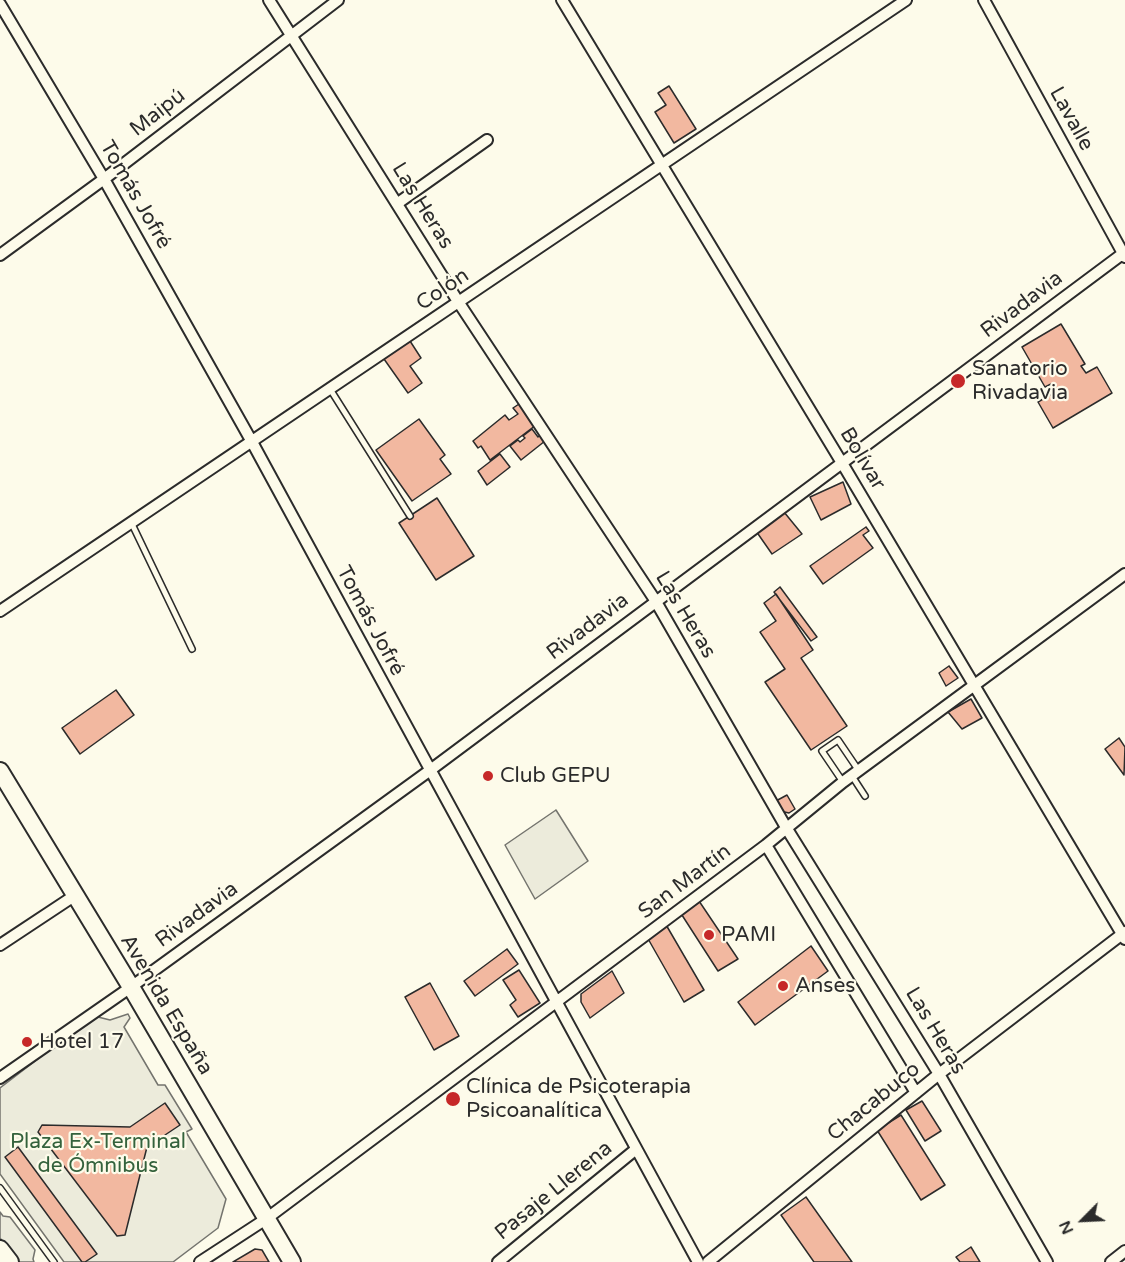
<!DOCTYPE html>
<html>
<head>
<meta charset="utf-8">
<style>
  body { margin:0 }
  #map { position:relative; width:1125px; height:1262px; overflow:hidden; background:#fdfbea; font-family:"Varela Round",sans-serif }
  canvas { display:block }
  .north { position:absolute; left:1053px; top:1190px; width:60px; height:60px; -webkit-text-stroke:4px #fdfbea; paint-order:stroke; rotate:246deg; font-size:16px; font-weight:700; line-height:24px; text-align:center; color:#2b2b2b }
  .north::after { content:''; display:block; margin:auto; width:21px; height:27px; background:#2b2b2b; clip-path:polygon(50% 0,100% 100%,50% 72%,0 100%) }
</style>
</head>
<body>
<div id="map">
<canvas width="1125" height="1262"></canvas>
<div class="north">N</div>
</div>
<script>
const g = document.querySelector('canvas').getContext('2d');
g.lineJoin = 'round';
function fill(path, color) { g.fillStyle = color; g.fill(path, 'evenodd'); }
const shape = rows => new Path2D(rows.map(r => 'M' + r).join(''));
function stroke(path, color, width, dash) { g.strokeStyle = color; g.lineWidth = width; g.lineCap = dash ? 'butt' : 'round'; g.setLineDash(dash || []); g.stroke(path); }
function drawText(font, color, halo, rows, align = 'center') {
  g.font = font + ' "Varela Round",sans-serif'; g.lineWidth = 4.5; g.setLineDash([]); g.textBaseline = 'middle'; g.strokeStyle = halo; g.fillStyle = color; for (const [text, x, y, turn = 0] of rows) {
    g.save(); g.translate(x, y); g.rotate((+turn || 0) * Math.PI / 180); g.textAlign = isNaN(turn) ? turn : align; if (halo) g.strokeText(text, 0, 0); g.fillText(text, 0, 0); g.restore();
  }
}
const green = shape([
  [556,810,588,861,535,899,505,845,556,810],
  [128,1014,130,1018,124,1027,158,1085,165,1085,192,1129,186,1132,226,1199,218,1228,173,1262,64,1262,0,1174,0,1088,94,1016,110,1020,128,1014],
  [0,1212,3,1216,10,1217,35,1250,33,1259,34,1262,18,1262,0,1238,0,1212]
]);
fill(green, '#ecebdb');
stroke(green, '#74746e', 1.5);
const building = shape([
  [669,86,696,129,674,143,655,112,666,105,658,93,669,86],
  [1061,324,1085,364,1081,366,1086,373,1097,367,1112,393,1053,428,1038,402,1055,392,1051,384,1045,387,1022,347,1061,324],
  [410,341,421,358,410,366,422,383,408,393,384,359,410,341],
  [519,404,522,408,524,406,536,425,490,460,481,446,478,448,473,441,505,415,509,420,518,414,513,408,519,404],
  [419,419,445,455,440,459,451,474,412,501,376,450,419,419],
  [532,429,538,437,541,435,545,441,521,460,510,446,518,440,520,442,525,438,523,436,532,429],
  [500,454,510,467,487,485,478,471,500,454],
  [843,482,851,504,821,520,810,497,843,482],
  [437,498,474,556,436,580,399,523,437,498],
  [784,512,802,534,772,554,756,531,784,512],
  [866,527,869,531,863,535,873,548,823,584,810,566,866,527],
  [780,587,817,637,811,641,774,592,780,587],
  [776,594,813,650,801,658,847,726,811,750,765,682,785,669,760,632,776,621,764,603,776,594],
  [949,666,958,678,946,686,939,673,949,666],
  [116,690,134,715,80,754,62,728,116,690],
  [971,699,982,718,962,729,948,712,971,699],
  [1119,738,1125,747,1124,775,1105,749,1119,738],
  [787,795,795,809,789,813,780,811,774,802,787,795],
  [697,898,738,959,718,971,680,912,697,898],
  [665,923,704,990,684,1002,647,937,665,923],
  [811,946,828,971,755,1025,738,1002,811,946],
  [507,949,518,964,475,996,464,981,507,949],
  [519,970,540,1003,518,1017,510,1005,516,1000,503,980,519,970],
  [612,971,624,993,590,1018,581,1002,581,994,612,971],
  [430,983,459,1036,434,1050,405,997,430,983],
  [922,1101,941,1131,925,1141,906,1110,922,1101],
  [165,1103,180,1125,147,1147,125,1235,117,1236,38,1132,42,1125,130,1127,165,1103],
  [901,1115,945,1185,921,1200,877,1130,901,1115],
  [18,1147,97,1254,85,1262,82,1262,5,1157,18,1147],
  [806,1197,852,1262,814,1262,781,1215,806,1197],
  [971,1247,980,1262,960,1262,956,1257,971,1247],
  [255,1249,262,1250,269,1262,233,1262,255,1249]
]);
fill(building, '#f2b8a0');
stroke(building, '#2b2b2b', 1.5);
const lane = shape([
  [330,389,410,516],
  [131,522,192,649],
  [852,776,865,796],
  [843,782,822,751,838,740,859,771],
  [0,1188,54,1262]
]);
const street = shape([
  [269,0,459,303,655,600,787,829,939,1074,1047,1262],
  [562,0,842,463,1125,939],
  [984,0,1125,257],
  [0,4,104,179,252,442,698,1262],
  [398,203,487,140],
  [0,255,104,179,338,0],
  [0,611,906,0],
  [766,845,916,1093],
  [0,945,74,896],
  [0,1078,131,987,429,771,1125,252],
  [200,1262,266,1219,766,845,843,782,1125,574],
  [498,1262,635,1150],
  [708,1262,939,1074,1125,932],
  [1111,1262,1125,1251]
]);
const secondary = shape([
  [0,771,131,987,292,1262],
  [0,1249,10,1262]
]);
stroke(lane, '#2b2b2b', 8);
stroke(street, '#2b2b2b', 14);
stroke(secondary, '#2b2b2b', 20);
stroke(lane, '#fdfbea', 5);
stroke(street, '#fdfbea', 10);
stroke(secondary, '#fdfbea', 16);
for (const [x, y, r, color] of [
  [958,381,8,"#c62828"],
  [488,776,6,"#c62828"],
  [709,935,6,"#c62828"],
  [783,986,6,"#c62828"],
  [27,1042,6,"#c62828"],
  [453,1099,8,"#c62828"]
]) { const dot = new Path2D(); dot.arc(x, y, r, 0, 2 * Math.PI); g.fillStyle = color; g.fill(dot); stroke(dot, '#fdfbea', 2); }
drawText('21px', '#2b2b2b', '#fdfbea', [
  ["Maipú",158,113,-38],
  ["Lavalle",1071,119,61],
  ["Tomás Jofré",135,195,60],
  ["Las Heras",422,206,58],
  ["Colón",443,290,-34],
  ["Rivadavia",1022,305,-37],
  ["Bolívar",862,459,59],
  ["Las Heras",685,615,59],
  ["Tomás Jofré",370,621,62],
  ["Rivadavia",588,627,-37],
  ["San Martín",685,882,-37],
  ["Rivadavia",197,915,-36],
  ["Avenida España",166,1005,59],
  ["Las Heras",935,1031,59],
  ["Chacabuco",874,1102,-39],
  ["Pasaje Llerena",554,1191,-39]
]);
drawText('21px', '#2b2b2b', '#fdfbea', [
  ["Sanatorio",972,369],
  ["Rivadavia",972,393],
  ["Club GEPU",500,776],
  ["PAMI",721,935],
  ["Anses",795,986],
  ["Hotel 17",39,1042],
  ["Clínica de Psicoterapia",466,1087],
  ["Psicoanalítica",466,1111]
], 'left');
drawText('21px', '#34623c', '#fdfbea', [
  ["Plaza Ex-Terminal",98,1142],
  ["de Ómnibus",98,1166]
]);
</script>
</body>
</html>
